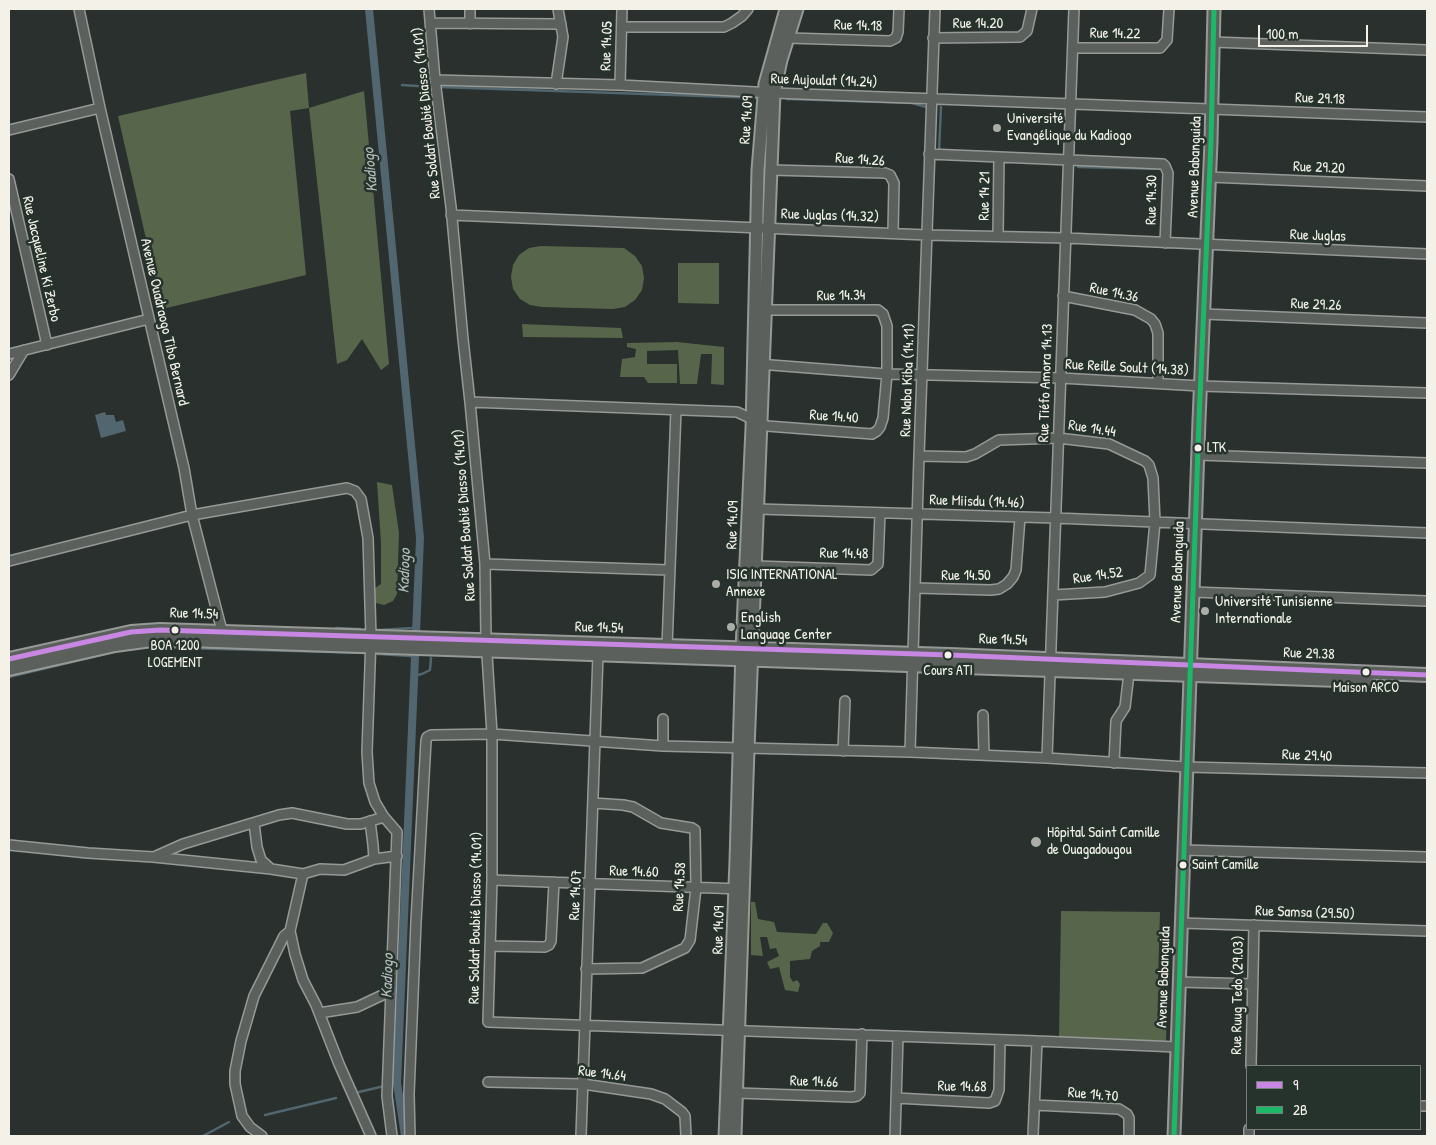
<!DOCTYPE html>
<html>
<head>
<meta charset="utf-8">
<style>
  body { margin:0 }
  #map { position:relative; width:1436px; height:1145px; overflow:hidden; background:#29302d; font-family:"Patrick Hand",sans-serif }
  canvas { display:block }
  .frame { position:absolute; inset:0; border:10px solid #f4f1e8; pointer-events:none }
  .legend { position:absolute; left:1246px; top:1065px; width:175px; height:65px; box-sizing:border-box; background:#26332d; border:1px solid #787f78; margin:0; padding:6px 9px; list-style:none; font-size:15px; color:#f4f1e8 }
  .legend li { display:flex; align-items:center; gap:10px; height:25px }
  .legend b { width:25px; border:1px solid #787f78 }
  .scale { position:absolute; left:1258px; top:25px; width:110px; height:22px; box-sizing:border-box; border:2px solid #f4f1e8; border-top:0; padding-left:6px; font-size:15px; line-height:18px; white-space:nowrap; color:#f4f1e8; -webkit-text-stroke:4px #26332d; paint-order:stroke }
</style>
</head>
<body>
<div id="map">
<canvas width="1436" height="1145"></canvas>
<div class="frame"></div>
<ul class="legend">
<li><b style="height:6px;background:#c787e3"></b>9</li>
<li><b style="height:6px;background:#1ab867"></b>2B</li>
</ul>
<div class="scale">100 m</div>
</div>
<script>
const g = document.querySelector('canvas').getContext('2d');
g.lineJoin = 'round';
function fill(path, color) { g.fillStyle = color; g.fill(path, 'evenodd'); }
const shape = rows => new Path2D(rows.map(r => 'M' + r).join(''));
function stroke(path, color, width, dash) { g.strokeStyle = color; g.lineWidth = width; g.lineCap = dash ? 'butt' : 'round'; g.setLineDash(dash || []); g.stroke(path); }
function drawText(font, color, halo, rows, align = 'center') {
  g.font = font + ' "Patrick Hand",sans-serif'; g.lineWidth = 5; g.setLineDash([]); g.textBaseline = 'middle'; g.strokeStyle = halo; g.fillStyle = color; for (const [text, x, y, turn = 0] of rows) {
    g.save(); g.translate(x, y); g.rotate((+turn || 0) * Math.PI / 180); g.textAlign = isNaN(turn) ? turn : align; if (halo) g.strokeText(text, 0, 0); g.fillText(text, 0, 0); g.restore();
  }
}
fill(shape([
  [306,73,309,108,364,91,389,364,381,370,362,339,347,360,337,364,309,108,290,111,306,275,162,309,118,116],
  [541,246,624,248,635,256,642,266,644,278,642,290,635,300,625,307,613,309,542,307,530,305,520,299,513,289,511,277,513,265,519,255,529,248],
  [678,263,719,263,719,304,678,303],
  [522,324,621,328,623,338,523,337],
  [677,342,724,347,724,385,711,384,712,354,701,354,697,384,680,384,678,350,647,351,647,364,677,364,677,383,648,383,644,377,620,377,622,359,635,357,636,349,627,347,627,343],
  [377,482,392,485,399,533,397,594,393,601,384,605,376,603,373,598,375,588,381,584,381,543],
  [751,902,755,902,758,919,774,922,777,932,816,934,823,923,827,923,833,933,829,942,820,942,820,946,812,951,810,959,790,961,790,977,793,982,797,980,800,984,798,992,785,990,779,967,770,969,767,962,779,956,776,948,770,949,767,937,760,937,763,956,751,955],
  [1061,911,1160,912,1158,982,1168,983,1166,1041,1059,1039]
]), '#57664b');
fill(shape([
  [105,412,106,415,114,415,116,422,123,420,126,431,101,438,95,415]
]), '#51666e');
stroke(shape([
  [402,85,433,87],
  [439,87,761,98],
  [787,99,912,103,926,107],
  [939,152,941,107],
  [1078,167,1165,169],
  [336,628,360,629],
  [379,630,412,628,415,626],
  [147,647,366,653],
  [378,654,410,656,414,658],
  [413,676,422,674,430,670,431,658],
  [9,677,122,650],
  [359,1092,397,1083],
  [265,1115,336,1098],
  [203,1136,229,1122]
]), '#51666e', 2.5);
stroke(shape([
  [369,9,420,538,397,1083,405,1136]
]), '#51666e', 8);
const minor = shape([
  [79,9,100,108,184,468,192,515,222,631,222,637],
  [429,9,435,80,451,207,463,339,470,402,485,564,486,639,492,734,492,880,488,1022,1037,1041,1177,1047],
  [470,9,470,24],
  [431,23,561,24],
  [622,27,724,27,732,23,742,16,748,9],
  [788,38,890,41,896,38,898,32,899,9],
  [933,38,1020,37,1027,31,1032,9],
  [1213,42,1427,50],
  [1073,48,1160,48,1167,40,1169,9],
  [435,80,620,85,774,93,1427,117],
  [556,84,563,37,558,9],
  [620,85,622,9],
  [9,130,100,108],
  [929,154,1163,164,1165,166,1168,173,1165,243],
  [771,170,885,173,890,175,894,183,893,232],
  [1209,177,1427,186],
  [9,179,47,345],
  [451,215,927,235,1066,238,1427,254],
  [998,235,999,157],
  [1063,296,1135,310,1151,319,1155,324,1158,333,1158,383],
  [1204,314,1427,323],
  [9,354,149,319],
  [758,364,887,374,1061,378,1200,386,1427,393],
  [9,375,24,350],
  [470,402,737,412,767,426,872,434,877,431,880,427,883,418,887,374,887,326,883,314,878,310,767,310],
  [1198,455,1427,463],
  [919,456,966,457,975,454,999,440,1058,438,1109,444,1145,461,1149,465,1153,478,1155,522,1150,575,1139,583,1105,592,1053,595],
  [758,509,1055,518,1427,533],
  [9,561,192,515,347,488,355,491,361,499,368,538,371,637,367,752,369,783,375,802,384,817,397,832,387,1096,392,1136],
  [485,564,669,570],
  [756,566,871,570,878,564,880,513],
  [915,588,991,590,999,589,1007,584,1013,577,1016,570,1020,517],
  [1193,592,1427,601],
  [667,647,676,410],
  [983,715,984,755],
  [663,719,663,746],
  [843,751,845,701],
  [910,752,919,456,935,9],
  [1047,758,1074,9],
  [1114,763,1116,721,1125,707,1129,673],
  [370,821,373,845,374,859],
  [254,823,257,847,261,860,271,869],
  [9,845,88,853,153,857,271,869,303,874,320,869,344,870,374,859,397,856],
  [1184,850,1427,857],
  [156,856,183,844,279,815,292,813,347,824,361,824,384,817],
  [303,874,290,931,295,954,303,980,316,1005,339,1064,371,1136],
  [492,880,741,889],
  [1181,923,1427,931],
  [490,946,545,947,549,945,551,941,554,882],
  [586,969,642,968,685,948,690,940,696,888,695,830,692,828,661,823,633,807,623,805,593,803],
  [1179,982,1253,984],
  [319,1013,357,1007,391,991],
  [1251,1066,1254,925],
  [488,1082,583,1084,651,1094,665,1099,682,1112,685,1116,686,1136],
  [737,1093,852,1097,857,1096,860,1093,862,1034],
  [896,1098,989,1103,995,1101,999,1090,1000,1040],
  [1034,1105,1119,1109,1127,1114,1129,1118,1129,1136],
  [1420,1106,1427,1106],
  [262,1136,250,1127,242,1116,235,1084,235,1071,241,1041,254,996,284,936,290,931],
  [410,1136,409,1094,416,922,426,741,427,737,431,735,492,734,663,746,910,752,1047,758,1186,767,1427,773],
  [581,1136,598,655],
  [895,1136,898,1036],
  [1033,1136,1037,1041],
  [1249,1136,1249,1129]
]);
const tertiary = shape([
  [725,1136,736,861,742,649,752,428,758,170,765,84,786,9],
  [735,1136,748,749,774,93,781,60,797,9],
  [1174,1136,1199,420,1211,142,1214,9]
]);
const secondary = shape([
  [9,659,131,632,160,630,950,655,1427,675],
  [9,669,115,645,159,639,1367,681]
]);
stroke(minor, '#969996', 12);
stroke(tertiary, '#969996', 15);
stroke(secondary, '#969996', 16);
stroke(minor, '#5c605c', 9);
stroke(tertiary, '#5c605c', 11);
stroke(secondary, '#5c605c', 12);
stroke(shape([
  [9,659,131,632,160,630,950,655,1427,675]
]), '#c787e3', 5);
stroke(shape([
  [1174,1136,1199,420,1211,142,1214,9]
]), '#1ab867', 5);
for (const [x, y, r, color] of [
  [997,128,5,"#adada7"],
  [1198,448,4.5,"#f4f1e8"],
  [716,584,5,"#adada7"],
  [1205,611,5,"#adada7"],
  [731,627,5,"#adada7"],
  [175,630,4.5,"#f4f1e8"],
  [948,655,4.5,"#f4f1e8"],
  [1366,672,4.5,"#f4f1e8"],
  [1036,842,6,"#adada7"],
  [1183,865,4.5,"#f4f1e8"]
]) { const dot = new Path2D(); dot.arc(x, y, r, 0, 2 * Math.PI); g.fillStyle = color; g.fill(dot); stroke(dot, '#26332d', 2); }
drawText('14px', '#f4f1e8', '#26332d', [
  ["LTK",1207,448,"left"],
  ["BOA 1200",175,646],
  ["LOGEMENT",175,663],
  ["Cours ATI",948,671],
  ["Maison ARCO",1366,688],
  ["Saint Camille",1192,865,"left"]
]);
drawText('15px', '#f4f1e8', '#26332d', [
  ["Rue 14.20",978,24],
  ["Rue 14.18",858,26,2],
  ["Rue 14.22",1115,34,1],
  ["Rue 14.05",607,46,-88],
  ["Rue Aujoulat (14.24)",824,81,2],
  ["Rue 29.18",1320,99,2],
  ["Rue Soldat Boubié Diasso (14.01)",427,113,-96],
  ["Rue 14.09",747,120,-86],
  ["Rue 14.26",860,160,4],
  ["Avenue Babanguida",1195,167,-88],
  ["Rue 29.20",1319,168,2],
  ["Rue 14 21",985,196,-89],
  ["Rue 14.30",1152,200,-89],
  ["Rue Juglas (14.32)",830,216,2],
  ["Rue Juglas",1318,236,2],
  ["Rue Jacqueline Ki Zerbo",41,259,77],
  ["Rue 14.36",1114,293,12],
  ["Rue 14.34",841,296,-1],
  ["Rue 29.26",1316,305,2],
  ["Avenue Ouadraogo Tibo Bernard",164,322,77],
  ["Rue Reille Soult (14.38)",1127,368,3],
  ["Rue Naba Kiba (14.11)",908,380,-88],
  ["Rue Tiéfo Amora 14.13",1046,383,-88],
  ["Rue 14.40",834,417,4],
  ["Rue 14.44",1092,429,9],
  ["Rue Miisdu (14.46)",977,502,2],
  ["Rue Soldat Boubié Diasso (14.01)",465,515,-94],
  ["Rue 14.09",733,525,-88],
  ["Rue 14.48",844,554,1],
  ["Avenue Babanguida",1178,572,-88],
  ["Rue 14.50",966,576],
  ["Rue 14.52",1098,576,-8],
  ["Rue 14.54",194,614,2],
  ["Rue 14.54",599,628,2],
  ["Rue 14.54",1003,640,2],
  ["Rue 29.38",1309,654,2],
  ["Rue 29.40",1307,756,2],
  ["Rue 14.60",634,872,2],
  ["Rue 14.58",680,887,-87],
  ["Rue 14.07",576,895,-87],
  ["Rue Samsa (29.50)",1305,913,2],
  ["Rue Soldat Boubié Diasso (14.01)",476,918,-89],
  ["Rue 14.09",719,930,-88],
  ["Avenue Babanguida",1164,977,-88],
  ["Rue Ruug Tedo (29.03)",1238,995,-89],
  ["Rue 14.64",602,1074,7],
  ["Rue 14.66",814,1082,2],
  ["Rue 14.68",962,1087,1],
  ["Rue 14.70",1093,1095,5]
]);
drawText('15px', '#f4f1e8', '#26332d', [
  ["Université",1007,119],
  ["Evangélique du Kadiogo",1007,136],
  ["ISIG INTERNATIONAL",726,575],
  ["Annexe",726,592],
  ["Université Tunisienne",1215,602],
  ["Internationale",1215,619],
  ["English",741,618],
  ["Language Center",741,635],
  ["Hôpital Saint Camille",1047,833],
  ["de Ouagadougou",1047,850]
], 'left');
drawText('italic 16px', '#b4bbba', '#26332d', [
  ["Kadiogo",371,170,-95],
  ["Kadiogo",405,571,-88],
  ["Kadiogo",388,976,-88]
]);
</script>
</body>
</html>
